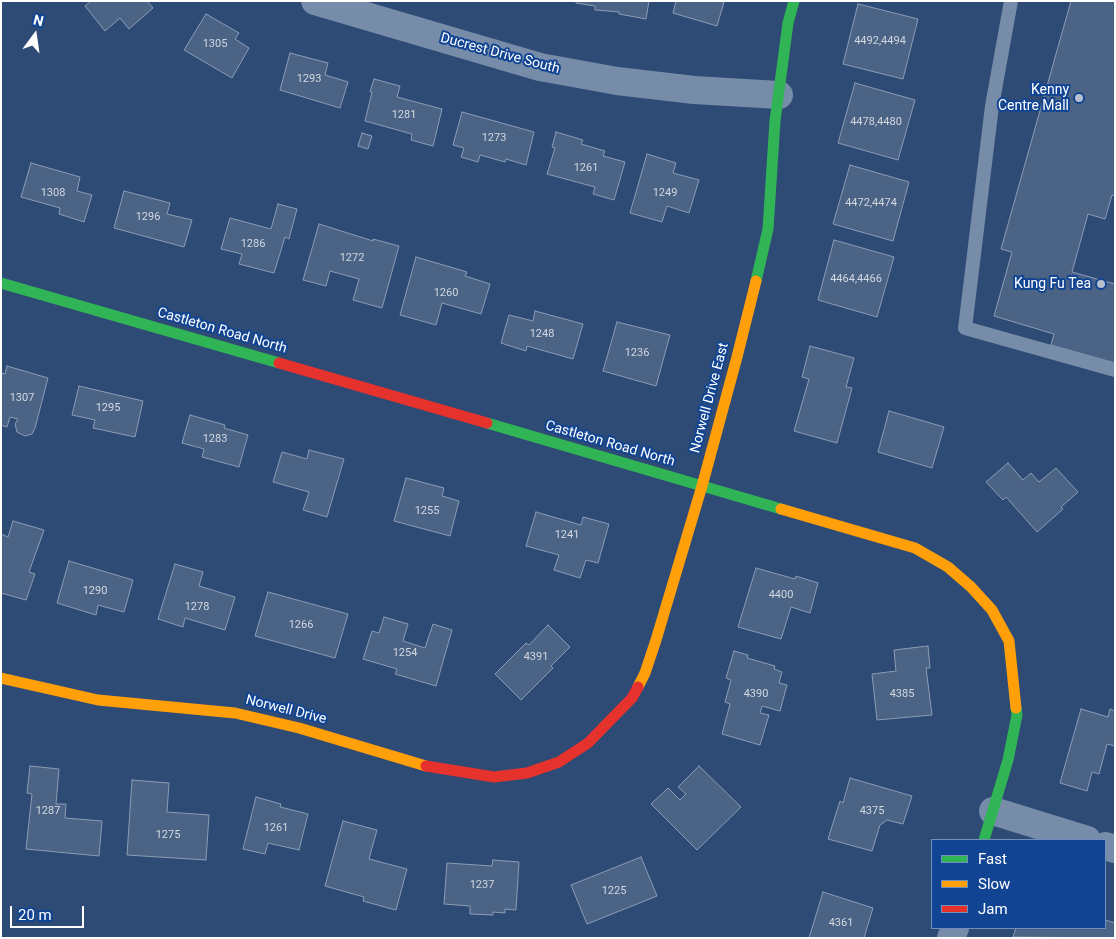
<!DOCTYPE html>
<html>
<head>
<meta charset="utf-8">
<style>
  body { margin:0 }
  #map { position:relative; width:1116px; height:939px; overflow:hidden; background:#2e4b76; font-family:Roboto,sans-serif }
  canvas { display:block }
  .frame { position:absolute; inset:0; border:2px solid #fff; pointer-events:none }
  .legend { position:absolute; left:931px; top:839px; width:175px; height:90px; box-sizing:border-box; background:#114593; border:1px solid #708fbe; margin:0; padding:6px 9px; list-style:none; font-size:15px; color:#fff }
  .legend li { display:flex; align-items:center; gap:10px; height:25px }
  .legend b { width:25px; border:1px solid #708fbe }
  .north { position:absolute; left:10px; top:10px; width:50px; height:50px; -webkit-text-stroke:4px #114593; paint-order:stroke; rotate:14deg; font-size:14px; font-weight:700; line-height:20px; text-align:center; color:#fff }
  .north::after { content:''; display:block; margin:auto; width:18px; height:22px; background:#fff; clip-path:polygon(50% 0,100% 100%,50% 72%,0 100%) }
  .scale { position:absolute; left:10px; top:906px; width:74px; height:22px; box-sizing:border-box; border:2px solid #fff; border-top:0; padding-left:6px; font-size:15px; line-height:18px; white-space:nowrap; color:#fff; -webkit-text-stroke:4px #114593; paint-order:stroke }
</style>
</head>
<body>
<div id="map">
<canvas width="1116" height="939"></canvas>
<div class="frame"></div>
<ul class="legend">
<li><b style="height:6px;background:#30b455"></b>Fast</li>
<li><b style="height:6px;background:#ff9f0a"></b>Slow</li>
<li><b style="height:6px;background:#e5322d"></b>Jam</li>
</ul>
<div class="north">N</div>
<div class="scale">20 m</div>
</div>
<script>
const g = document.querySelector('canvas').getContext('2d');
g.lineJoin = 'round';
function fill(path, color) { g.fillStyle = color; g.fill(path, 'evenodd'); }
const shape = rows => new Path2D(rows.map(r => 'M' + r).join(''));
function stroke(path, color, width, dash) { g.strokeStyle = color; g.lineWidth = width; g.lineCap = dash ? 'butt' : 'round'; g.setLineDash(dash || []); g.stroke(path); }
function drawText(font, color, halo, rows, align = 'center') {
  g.font = font + ' Roboto,sans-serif'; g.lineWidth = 4; g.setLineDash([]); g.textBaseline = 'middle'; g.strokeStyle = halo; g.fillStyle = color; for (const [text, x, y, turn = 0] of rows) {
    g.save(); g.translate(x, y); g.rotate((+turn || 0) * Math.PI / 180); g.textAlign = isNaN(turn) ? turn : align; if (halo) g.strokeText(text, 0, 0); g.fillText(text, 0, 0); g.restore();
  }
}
const building = shape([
  [91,1,147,1,153,8,129,29,120,18,105,31,85,6,91,1],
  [576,1,649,1,646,19,619,14,619,12,595,10,595,6,576,3,576,1],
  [676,1,721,1,724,2,717,26,673,13,676,1],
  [1071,1,1115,1,1115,196,1112,195,1105,219,1088,214,1072,272,1115,284,1115,363,1051,345,1054,334,994,316,1012,252,1001,249,1071,1],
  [858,4,918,19,903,79,843,64,858,4],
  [206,14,239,33,235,39,249,48,232,78,184,50,206,14],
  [290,53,328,63,325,75,348,82,340,108,280,90,290,53],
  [374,79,400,86,397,97,442,109,433,146,411,140,412,134,365,121,372,92,370,92,374,79],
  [855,83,915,100,898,160,838,143,855,83],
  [462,112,534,132,526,165,506,159,505,162,480,155,478,162,461,157,464,148,453,145,462,112],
  [556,132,583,140,581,144,605,151,603,156,625,162,614,200,593,194,595,187,547,174,555,148,552,147,556,132],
  [362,133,372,136,368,149,358,146,362,133],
  [647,154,676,163,673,173,699,180,689,213,667,206,662,222,630,213,647,154],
  [31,163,80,177,77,191,92,195,84,222,59,214,60,208,21,197,31,163],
  [850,165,909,182,893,241,833,224,850,165],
  [124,191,170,203,167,214,192,220,184,247,114,228,124,191],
  [278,204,297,209,289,239,285,237,274,273,239,264,242,254,221,249,230,218,271,229,278,204],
  [319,224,373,241,373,239,399,246,382,308,353,300,359,279,330,271,326,286,303,280,319,224],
  [834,240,894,257,877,317,818,300,834,240],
  [416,257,467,272,465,276,490,284,481,314,442,303,436,325,400,315,416,257],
  [535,311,583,324,573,359,527,346,526,351,501,343,509,315,533,321,535,311],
  [617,322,670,335,656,386,603,371,617,322],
  [810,346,854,358,846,387,852,388,837,443,794,431,809,379,802,377,810,346],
  [7,366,48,378,35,428,32,434,25,436,17,432,15,424,18,419,10,417,7,427,1,425,1,373,5,374,7,366],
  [79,386,143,401,135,437,93,428,95,420,72,415,79,386],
  [889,411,944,427,932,468,878,452,889,411],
  [190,415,225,425,224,428,248,435,239,467,202,457,204,449,182,443,190,415],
  [309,450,344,459,327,517,303,510,309,492,273,482,282,452,307,459,309,450],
  [1008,463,1023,480,1031,473,1039,482,1056,468,1078,492,1061,507,1063,509,1037,532,1006,497,1003,500,986,482,1008,463],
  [406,478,444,488,442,496,459,501,450,536,394,521,406,478],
  [536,512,581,525,583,517,609,524,598,563,586,560,580,578,554,570,559,555,526,546,536,512],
  [13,521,44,530,29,572,35,574,26,600,1,593,1,534,8,537,13,521],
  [69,561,133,580,124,612,98,605,96,615,57,603,69,561],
  [175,564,203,572,199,586,235,597,225,630,185,618,183,627,158,619,175,564],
  [756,568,795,579,796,576,818,583,810,613,791,607,781,639,738,627,756,568],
  [268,592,348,614,335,658,255,636,268,592],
  [384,617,408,624,403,641,425,648,433,624,452,630,436,686,395,674,397,669,363,659,372,631,379,633,384,617],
  [548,625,570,647,551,666,553,668,521,700,495,674,526,643,529,645,548,625],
  [928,646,930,668,926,668,932,715,877,720,872,674,896,671,894,650,928,646],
  [734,651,748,655,747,658,775,666,774,669,782,672,779,683,787,685,780,711,762,706,760,713,769,715,760,745,722,734,730,704,725,702,731,680,726,678,734,651],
  [1081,709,1108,717,1110,709,1115,711,1115,746,1107,744,1099,774,1092,772,1087,791,1060,783,1081,709],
  [30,766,59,769,56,804,66,804,65,818,102,821,99,856,26,849,32,794,27,793,30,766],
  [699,766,741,807,697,850,651,804,668,788,680,800,686,794,678,787,699,766],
  [850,778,912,796,903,824,887,820,880,825,872,851,828,839,840,801,843,803,850,778],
  [132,780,169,783,167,812,209,815,206,860,127,855,132,780],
  [256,797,281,804,280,807,308,814,299,850,268,843,265,854,243,849,256,797],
  [343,821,377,830,369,859,407,869,396,910,363,901,364,897,325,886,343,821],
  [641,857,657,896,587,924,571,885,641,857],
  [493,860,519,862,516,910,505,909,505,913,493,912,493,915,470,914,470,906,444,904,447,863,492,866,493,860],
  [823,892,873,908,864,938,809,938,823,892],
  [1105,920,1115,923,1115,938,1013,937,1016,928,1105,928,1105,920]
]);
fill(building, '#4b6385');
stroke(building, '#8b9db6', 1);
stroke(shape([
  [1011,1,992,106,965,328,1115,370]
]), '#768ca9', 14);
stroke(shape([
  [315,1,540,67,617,81,694,90,779,95],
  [993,811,1087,840],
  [1105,846,1115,849],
  [951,938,955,928]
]), '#768ca9', 28);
stroke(shape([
  [756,281,768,229,775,121,788,23,794,1],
  [1,283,279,363],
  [487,423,781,509],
  [984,840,1008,760,1017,715,1016,708]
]), '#30b455', 11);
stroke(shape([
  [781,509,915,548,948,567,971,587,992,610,1009,641,1016,708],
  [1,678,98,700,235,713,299,728,426,766],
  [638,687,645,673,656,640,702,486,737,357,756,281]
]), '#ff9f0a', 11);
stroke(shape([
  [279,363,487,423],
  [426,766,494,777,527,773,559,762,588,743,632,698,638,687]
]), '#e5322d', 11);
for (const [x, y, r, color] of [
  [1079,98,5,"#b6c0cf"],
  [1101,284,5,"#b6c0cf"]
]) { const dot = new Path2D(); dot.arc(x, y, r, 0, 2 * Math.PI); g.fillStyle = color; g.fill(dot); stroke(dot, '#114593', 2); }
drawText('11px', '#d2d8e0', null, [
  ["4492,4494",880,41],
  ["1305",215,44],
  ["1293",309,79],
  ["1281",404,115],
  ["4478,4480",876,122],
  ["1273",494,138],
  ["1261",586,168],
  ["1308",53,193],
  ["1249",665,193],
  ["4472,4474",871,203],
  ["1296",148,217],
  ["1286",253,244],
  ["1272",352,258],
  ["4464,4466",856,279],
  ["1260",446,293],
  ["1248",542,334],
  ["1236",637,353],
  ["1307",22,398],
  ["1295",108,408],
  ["1283",215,439],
  ["1255",427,511],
  ["1241",567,535],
  ["1290",95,591],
  ["4400",781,595],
  ["1278",197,607],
  ["1266",301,625],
  ["1254",405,653],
  ["4391",536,657],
  ["4390",756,694],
  ["4385",902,694],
  ["1287",48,811],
  ["4375",872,811],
  ["1261",276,828],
  ["1275",168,835],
  ["1237",482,885],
  ["1225",614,891],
  ["4361",841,923]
]);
drawText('14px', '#fff', '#114593', [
  ["Ducrest Drive South",500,54,15],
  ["Castleton Road North",222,331,16],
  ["Norwell Drive East",710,398,-75],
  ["Castleton Road North",610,444,16],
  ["Norwell Drive",286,710,14]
]);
drawText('14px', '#fff', '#114593', [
  ["Kenny",1069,90],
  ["Centre Mall",1069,106],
  ["Kung Fu Tea",1091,284]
], 'right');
</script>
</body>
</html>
